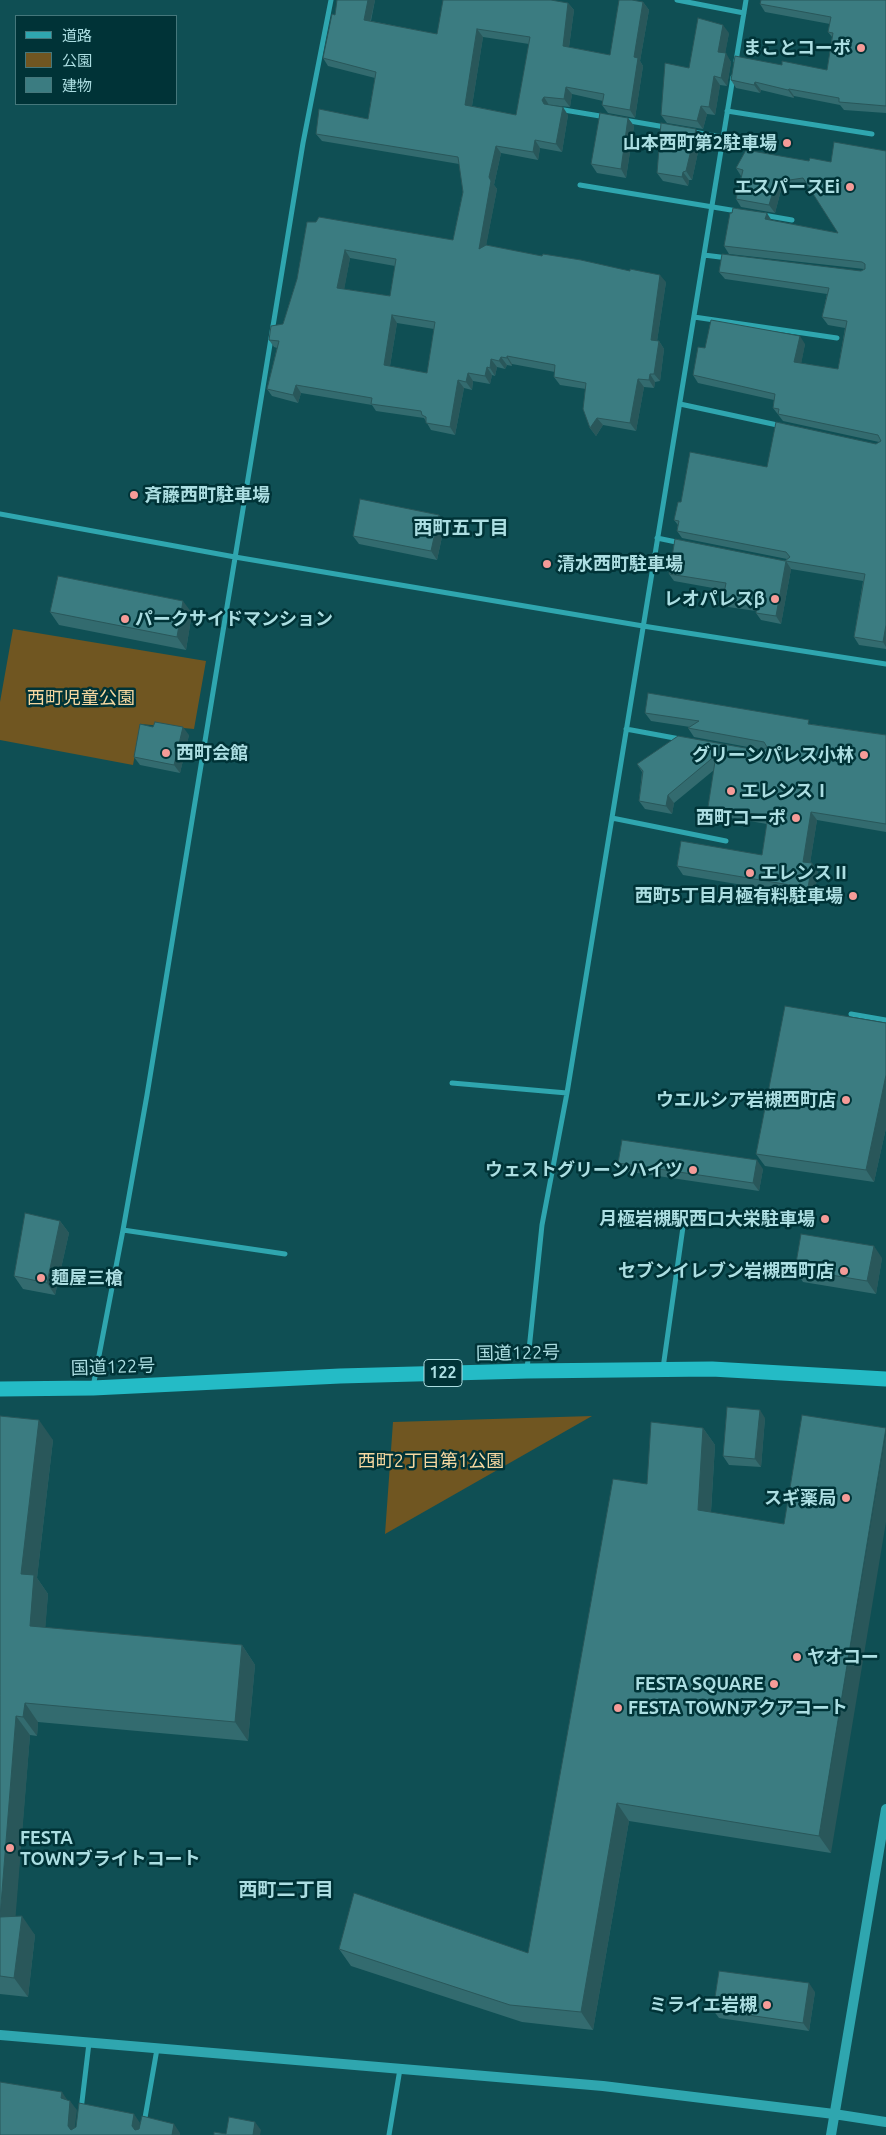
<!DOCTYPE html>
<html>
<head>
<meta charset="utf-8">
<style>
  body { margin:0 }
  #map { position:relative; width:886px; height:2135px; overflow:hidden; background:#0f4f54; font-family:Ubuntu,"Noto Sans JP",sans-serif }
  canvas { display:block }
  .legend { position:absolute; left:15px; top:15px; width:162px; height:90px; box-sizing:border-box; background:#003337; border:1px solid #45777b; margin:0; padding:6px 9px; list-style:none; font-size:15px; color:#acdee2 }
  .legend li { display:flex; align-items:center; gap:10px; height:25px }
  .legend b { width:25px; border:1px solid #45777b }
</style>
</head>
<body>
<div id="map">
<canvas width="886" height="2135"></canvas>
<ul class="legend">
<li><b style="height:6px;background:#2fa6af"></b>道路</li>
<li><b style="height:14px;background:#705621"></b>公園</li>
<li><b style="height:14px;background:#3b7c81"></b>建物</li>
</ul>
</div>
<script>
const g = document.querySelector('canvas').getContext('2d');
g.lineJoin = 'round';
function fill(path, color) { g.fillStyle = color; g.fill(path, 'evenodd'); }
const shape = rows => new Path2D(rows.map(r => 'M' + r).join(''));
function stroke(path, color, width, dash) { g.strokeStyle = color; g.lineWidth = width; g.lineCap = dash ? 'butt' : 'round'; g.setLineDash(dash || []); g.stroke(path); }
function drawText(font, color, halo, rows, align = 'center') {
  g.font = font + ' Ubuntu,"Noto Sans JP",sans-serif'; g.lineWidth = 5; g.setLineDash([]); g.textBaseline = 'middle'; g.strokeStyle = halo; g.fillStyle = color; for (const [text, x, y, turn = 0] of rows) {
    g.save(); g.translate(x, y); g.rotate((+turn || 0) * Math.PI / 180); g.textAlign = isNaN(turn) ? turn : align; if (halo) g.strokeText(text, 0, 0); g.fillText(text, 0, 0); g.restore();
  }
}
fill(shape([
  [13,629,206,661,194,729,141,724,133,765,0,740,0,702],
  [592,1416,385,1534,393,1422]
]), '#705621');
stroke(shape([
  [677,0,744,13],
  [736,61,746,0],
  [558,109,606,117],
  [727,111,872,134],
  [624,120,665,127],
  [693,132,723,137],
  [580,185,737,211],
  [763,215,792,220],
  [704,255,728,258],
  [694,317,837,338],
  [680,404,782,426],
  [0,514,235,557,643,626,886,664],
  [657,538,681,543],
  [626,729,680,739],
  [612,818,726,841],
  [851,1014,886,1020],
  [452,1083,567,1093],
  [123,1230,285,1254],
  [663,1368,683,1227],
  [527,1369,542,1225,567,1093,733,77],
  [93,1387,123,1230,147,1095,303,143,331,0],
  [81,2110,89,2043],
  [142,2135,157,2049],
  [389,2135,400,2069]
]), '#2fa6af', 5);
stroke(shape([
  [0,2035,603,2086,834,2114,886,2122],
  [831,2135,886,1809]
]), '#2fa6af', 10);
stroke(shape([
  [0,1389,93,1388,340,1376,527,1371,712,1369,886,1379]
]), '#24bbc6', 15);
fill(shape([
  [375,0,371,21,437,34,568,3,574,10,569,47,610,55,643,2,649,10,640,61,643,66,635,118,608,113,602,105,603,101,572,94,570,107,549,105,568,115,562,152,540,148,538,160,501,153,494,185,497,189,486,245,666,282,657,341,659,341,664,349,660,381,655,382,654,388,644,387,636,431,603,425,596,436,590,428,586,389,560,385,554,377,555,372,512,364,512,366,507,365,505,369,497,367,495,376,492,375,490,384,473,381,472,390,464,388,455,435,431,430,424,418,376,411,372,405,301,393,298,403,272,396,267,389,277,348,274,347,269,340,283,324,297,279,307,222,453,240,463,192,459,164,322,141,316,134,368,119,375,78,328,66,323,58,335,15],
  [483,37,529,44,516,115,472,106],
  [350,258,395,266,390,296,344,289],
  [397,323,434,329,427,373,390,366],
  [886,0,886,113,844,110,840,105,794,96,794,98,761,90,760,93,736,88,731,80,782,65,827,70,832,37,828,32,830,24,765,12,760,4],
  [729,33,725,53,731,62,727,86,720,85,715,115,707,114,703,129,667,123,661,115,689,68],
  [628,118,634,126,626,178,597,173,591,164],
  [701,138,692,180,689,180,688,186,663,181,657,173],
  [886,151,886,649,859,645,854,637,863,581,791,569,781,624,761,620,756,613,756,611,728,607,723,599,724,590,674,581,669,574,785,561,787,559,682,538,677,531,678,525,674,520,681,502,767,467,876,444,879,442,783,421,773,408,774,400,698,383,693,375,705,348,805,344,801,363,838,369,845,328,828,325,822,317,827,294,725,279,719,272,861,271,864,269,729,254,724,246,771,220,838,233,808,186,781,190,775,213,741,207,736,199,741,176,736,168,809,161,831,162],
  [439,515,445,523,437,560,359,544,353,536],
  [50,612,192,613,186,650,59,625],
  [645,713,811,724,886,735,886,832,817,820,810,863,818,872,814,897,683,875,677,866,762,855,767,824,714,815,708,807,714,770,674,803,672,814,645,809,639,801,642,772,637,764,762,751,764,750,694,737,688,728,690,727,651,721],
  [189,735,180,773,140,765,134,757],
  [886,1023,886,1128,874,1182,765,1166,756,1154],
  [618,1163,763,1169,759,1191,624,1171],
  [60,1221,69,1233,55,1295,23,1289,14,1276],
  [882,1258,876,1294,803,1282,795,1269],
  [0,1416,53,1440,37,1578,48,1594,45,1628,242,1645,255,1665,248,1741,38,1722,37,1736,30,1735,15,1916,35,1935,28,1997,0,1994],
  [765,1418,761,1467,729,1465,723,1456],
  [703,1428,715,1445,711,1512,831,1853,629,1821,593,2030,522,2022,351,1966,339,1949,528,1953,647,1484],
  [815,1992,809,2031,719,2018,713,2010]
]), '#336b6f');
fill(shape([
  [368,0,375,0,369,27,364,20],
  [643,2,649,10,640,61,643,66,635,118,630,110,634,57],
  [568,3,574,10,568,54,563,46],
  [723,25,729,33,724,60,718,52],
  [477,29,483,37,471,112,465,105],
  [726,53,731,62,727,86,721,78],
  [714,76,720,85,715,115,709,107],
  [755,82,761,90,760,93,754,85],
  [566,87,572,94,570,107,564,99],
  [789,89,794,96,794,98,788,90],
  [544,97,549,105,544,104,542,100],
  [701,106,707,114,703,129,697,121],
  [563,107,568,115,562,152,556,144],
  [628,118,634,126,626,178,621,169],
  [696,129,701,138,692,180,686,171],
  [535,140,540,148,538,160,533,152],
  [496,146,501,153,494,185,497,189,484,257,479,249,489,177],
  [683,172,689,180,688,186,682,177],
  [776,182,781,190,775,213,769,205],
  [767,213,772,221,765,219],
  [345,250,350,258,343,296,337,288],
  [660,275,666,282,656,348,651,340],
  [392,315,397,323,389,372,384,365],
  [800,336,805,344,800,370,794,362],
  [659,341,664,349,660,381,654,374],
  [507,356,512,364,512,366,507,358],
  [501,357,507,365,505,369,499,361],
  [491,359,497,367,495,376,490,368],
  [487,367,492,375,490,384,485,376],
  [468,373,473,381,472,390,466,382],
  [650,374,655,382,654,388,649,380],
  [638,379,644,387,636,431,630,423],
  [458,380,464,388,455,435,450,427],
  [296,385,301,393,298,403,293,395],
  [597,418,603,425,596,436,590,428],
  [439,515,445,523,437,560,431,551],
  [786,561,791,569,781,624,776,616],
  [183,601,192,613,186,650,177,637],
  [886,625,886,647,883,642],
  [183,727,189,735,180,773,174,765],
  [668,795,674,803,672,814,666,806],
  [811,812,817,820,809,870,803,862],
  [812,863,818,872,814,897,808,888],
  [886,1075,886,1128,874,1182,866,1170],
  [757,1160,763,1169,759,1191,753,1183],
  [60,1221,69,1233,55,1295,47,1283],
  [874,1246,882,1258,876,1294,867,1281],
  [760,1410,765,1418,761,1467,755,1459],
  [39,1420,53,1440,37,1578,48,1594,44,1646,30,1626,21,1574],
  [703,1428,715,1445,710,1527,698,1510],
  [886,1432,886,1522,831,1853,819,1836],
  [242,1645,255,1665,248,1741,235,1722],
  [25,1703,38,1722,37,1736,23,1717],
  [16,1716,30,1735,14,1936,0,1917],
  [617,1803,629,1821,593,2030,581,2012],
  [22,1916,35,1935,28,1997,14,1978],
  [809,1983,815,1992,809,2031,803,2023],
  [62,2092,68,2101,61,2098],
  [70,2101,77,2110,74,2134,68,2126],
  [134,2114,140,2123,138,2135,132,2126],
  [255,2122,261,2130,260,2135,253,2135],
  [174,2124,180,2133,180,2135,172,2135]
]), '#29575a');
const building = shape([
  [337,0,368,0,364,20,437,34,443,0,551,0,568,3,563,46,610,55,619,0,632,0,643,2,634,57,638,58,630,110,602,105,604,94,566,87,564,99,544,97,542,100,544,104,563,107,556,144,535,140,533,152,496,146,489,177,491,181,479,249,486,245,542,256,543,254,581,260,630,271,630,269,660,275,651,340,659,341,654,374,650,374,649,380,638,379,630,423,597,418,590,428,583,409,586,383,554,377,555,365,507,356,507,358,501,357,499,361,491,359,490,368,487,367,485,376,468,373,466,382,458,380,450,427,426,423,426,417,422,415,421,411,371,404,372,398,296,385,293,395,267,389,279,341,269,340,271,326,283,324,297,279,307,222,316,222,319,217,453,240,463,192,458,157,316,134,319,109,368,119,376,72,323,58,332,14,335,15,337,0],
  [477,29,530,37,516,115,465,105,477,29],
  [345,250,396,259,390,296,337,288,345,250],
  [392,315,435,322,427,373,384,365,392,315],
  [761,0,886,0,886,106,839,102,839,98,789,89,788,90,755,82,754,85,731,80,735,56,782,65,782,61,827,70,833,33,828,32,831,17,760,4,761,0],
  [698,18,723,25,718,52,726,53,721,78,714,76,709,107,701,106,697,121,661,115,665,63,689,68,698,18],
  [600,113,628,118,621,169,591,164,600,113],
  [661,123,696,129,686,171,683,172,682,177,657,173,661,123],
  [834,142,886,151,886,625,883,642,854,637,865,574,786,561,776,616,756,613,757,605,723,599,726,583,669,574,675,539,785,561,790,557,786,552,677,531,679,521,674,520,678,502,681,502,690,452,767,467,776,422,876,444,881,441,878,435,778,414,779,409,773,408,775,394,693,375,698,347,705,348,711,320,800,336,794,362,838,369,847,321,822,317,829,288,719,272,722,254,861,271,865,269,865,264,862,262,724,246,730,213,732,213,733,208,767,213,765,219,838,233,803,178,776,182,769,205,736,199,743,170,736,168,746,150,809,161,810,158,831,162,834,142],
  [360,499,439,515,431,551,353,536,360,499],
  [58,576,183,601,177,637,50,612,58,576],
  [648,693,809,720,808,724,886,735,886,824,811,812,803,862,812,863,808,888,677,866,681,841,762,855,768,816,708,807,716,755,668,795,666,806,639,801,643,771,637,764,678,736,762,751,767,747,764,742,688,728,699,721,645,713,648,693],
  [155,722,183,727,174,765,134,757,140,724,153,727,155,722],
  [785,1006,886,1023,886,1075,866,1170,756,1154,785,1006],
  [622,1140,757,1160,753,1183,618,1163,622,1140],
  [25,1213,60,1221,47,1283,14,1276,25,1213],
  [801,1234,874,1246,867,1281,795,1269,801,1234],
  [727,1407,760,1410,755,1459,723,1456,727,1407],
  [802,1415,886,1428,819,1836,617,1803,581,2012,510,2005,339,1949,354,1893,528,1953,613,1479,647,1484,651,1422,703,1428,698,1510,784,1524,802,1415],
  [0,1416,39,1420,21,1574,34,1575,30,1626,242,1645,235,1722,25,1703,23,1717,16,1716,0,1917,22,1916,14,1978,0,1976,0,1416],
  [719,1971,809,1983,803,2023,713,2010,719,1971],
  [0,2082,62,2092,61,2098,70,2101,68,2126,71,2130,76,2127,79,2103,134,2114,132,2126,135,2130,139,2129,142,2116,174,2124,172,2135,0,2135,0,2082],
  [229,2117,255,2122,253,2135,214,2135,214,2132,226,2134,229,2117]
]);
fill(building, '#3b7c81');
stroke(building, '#29575a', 1);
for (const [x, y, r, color] of [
  [861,48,5,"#f59b98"],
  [787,143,5,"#f59b98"],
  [850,187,5,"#f59b98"],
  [134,495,5,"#f59b98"],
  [547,564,5,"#f59b98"],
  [775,599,5,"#f59b98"],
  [125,619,5,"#f59b98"],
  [166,753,5,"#f59b98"],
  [864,755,5,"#f59b98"],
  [731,791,5,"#f59b98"],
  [796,818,5,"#f59b98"],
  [750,873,5,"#f59b98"],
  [853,896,5,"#f59b98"],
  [846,1100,5,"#f59b98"],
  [693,1170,5,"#f59b98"],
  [825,1219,5,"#f59b98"],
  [844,1271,5,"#f59b98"],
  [41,1278,5,"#f59b98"],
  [846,1498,5,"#f59b98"],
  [797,1657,5,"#f59b98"],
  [774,1684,5,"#f59b98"],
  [618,1708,5,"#f59b98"],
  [10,1848,5,"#f59b98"],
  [767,2005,5,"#f59b98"]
]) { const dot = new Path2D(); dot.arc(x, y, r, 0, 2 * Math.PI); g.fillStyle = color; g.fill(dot); stroke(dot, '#003337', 2); }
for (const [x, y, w] of [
  [443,1373,38]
]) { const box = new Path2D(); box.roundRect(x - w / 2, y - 13.5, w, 27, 4); g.fillStyle = '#003337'; g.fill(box); stroke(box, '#acdee2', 1); }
drawText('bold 16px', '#acdee2', null, [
  ["122",443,1373]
]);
drawText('bold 18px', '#acdee2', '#003337', [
  ["まことコーポ",851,48],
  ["山本西町第2駐車場",777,143],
  ["エスパースEi",840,187],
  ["斉藤西町駐車場",144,495,"left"],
  ["清水西町駐車場",557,564,"left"],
  ["レオパレスβ",765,599],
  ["パークサイドマンション",135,619,"left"],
  ["西町会館",176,753,"left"],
  ["グリーンパレス小林",854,755],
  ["エレンスⅠ",741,791,"left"],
  ["西町コーポ",786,818],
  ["エレンスⅡ",760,873,"left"],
  ["西町5丁目月極有料駐車場",843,896],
  ["ウエルシア岩槻西町店",836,1100],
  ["ウェストグリーンハイツ",683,1170],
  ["月極岩槻駅西口大栄駐車場",815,1219],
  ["セブンイレブン岩槻西町店",834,1271],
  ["麺屋三槍",51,1278,"left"],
  ["スギ薬局",836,1498],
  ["ヤオコー",807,1657,"left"],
  ["FESTA SQUARE",764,1684],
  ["FESTA TOWNアクアコート",628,1708,"left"],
  ["FESTA",20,1838,"left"],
  ["TOWNブライトコート",20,1859,"left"],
  ["ミライエ岩槻",757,2005]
], 'right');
drawText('18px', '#f6d8a1', '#003337', [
  ["西町児童公園",81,698],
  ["西町2丁目第1公園",431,1461]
]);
drawText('18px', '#acdee2', '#003337', [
  ["国道122号",518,1353,-1],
  ["国道122号",113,1367,-2]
]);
drawText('bold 19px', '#acdee2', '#003337', [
  ["西町五丁目",461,528],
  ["西町二丁目",286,1890]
]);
</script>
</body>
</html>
